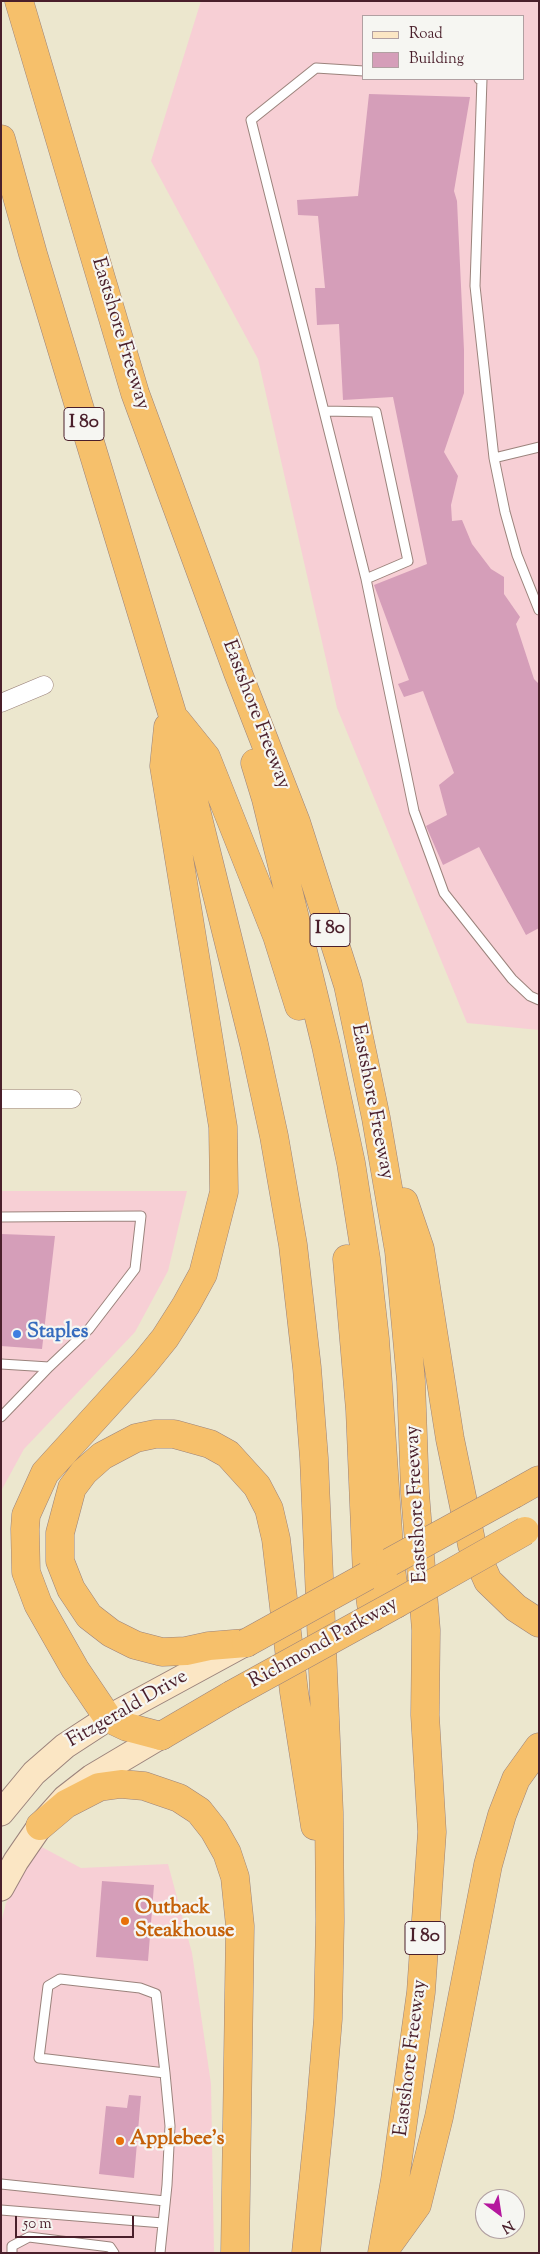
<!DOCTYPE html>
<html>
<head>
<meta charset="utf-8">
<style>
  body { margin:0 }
  #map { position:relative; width:540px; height:2254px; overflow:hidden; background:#ece7ce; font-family:"Sorts Mill Goudy",serif }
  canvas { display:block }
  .frame { position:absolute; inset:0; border:2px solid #4a1f2b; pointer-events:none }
  .legend { position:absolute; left:362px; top:15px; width:162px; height:65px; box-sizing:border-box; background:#f6f6f2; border:1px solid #b1a0a2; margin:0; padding:6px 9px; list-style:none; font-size:15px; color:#4a1f2b }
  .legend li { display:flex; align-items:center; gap:10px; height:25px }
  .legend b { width:25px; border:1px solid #b1a0a2 }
  .north { position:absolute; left:475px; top:2189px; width:50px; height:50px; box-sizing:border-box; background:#f6f6f2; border:1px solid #b1a0a2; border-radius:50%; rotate:149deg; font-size:14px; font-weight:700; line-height:20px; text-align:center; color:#4a1f2b }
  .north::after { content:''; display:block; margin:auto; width:18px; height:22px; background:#b5179e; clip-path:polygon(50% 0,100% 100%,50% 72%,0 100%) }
  .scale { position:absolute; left:15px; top:2216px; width:119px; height:22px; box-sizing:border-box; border:2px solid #4a1f2b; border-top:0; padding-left:6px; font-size:15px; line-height:18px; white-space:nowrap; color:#4a1f2b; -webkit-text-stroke:4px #f6f6f2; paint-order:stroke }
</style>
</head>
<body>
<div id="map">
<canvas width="540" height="2254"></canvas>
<div class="frame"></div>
<ul class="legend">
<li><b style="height:6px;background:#fbe6c4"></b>Road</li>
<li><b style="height:14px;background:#d59eb9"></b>Building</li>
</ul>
<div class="north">N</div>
<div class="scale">50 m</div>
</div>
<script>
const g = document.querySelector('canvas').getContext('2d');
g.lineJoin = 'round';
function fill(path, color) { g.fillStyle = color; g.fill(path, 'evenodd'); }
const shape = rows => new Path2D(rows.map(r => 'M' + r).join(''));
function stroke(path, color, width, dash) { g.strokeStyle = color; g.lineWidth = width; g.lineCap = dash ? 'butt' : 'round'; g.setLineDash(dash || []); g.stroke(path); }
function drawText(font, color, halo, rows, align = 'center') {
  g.font = font + ' "Sorts Mill Goudy",serif'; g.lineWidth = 4.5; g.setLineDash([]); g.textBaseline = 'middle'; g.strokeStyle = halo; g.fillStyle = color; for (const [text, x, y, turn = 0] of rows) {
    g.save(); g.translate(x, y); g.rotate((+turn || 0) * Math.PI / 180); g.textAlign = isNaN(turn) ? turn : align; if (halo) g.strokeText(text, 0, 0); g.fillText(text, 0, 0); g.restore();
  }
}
fill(shape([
  [201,1,539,1,539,1030,467,1023,337,708,258,359,151,161],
  [364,16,524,16,524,79,364,79],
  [1,1191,187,1191,168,1271,135,1332,24,1449,1,1491],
  [38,1845,81,1868,168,1864,192,1953,211,2084,214,2253,1,2253,1,1923,6,1903]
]), '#f7cfd5');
fill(shape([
  [369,94,470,97,454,191,457,201,464,350,464,393,444,452,458,476,451,505,452,521,462,520,472,544,491,569,504,577,504,594,520,617,516,624,534,679,539,684,539,928,526,935,479,847,443,865,426,826,447,815,439,785,454,773,423,691,404,697,398,684,409,680,374,585,427,564,393,397,343,400,339,324,317,325,315,288,325,288,318,216,298,215,297,200,358,196],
  [1,1234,55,1236,42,1349,1,1346],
  [102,1881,154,1885,148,1961,96,1957],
  [129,2095,141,2096,134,2178,99,2174,106,2106,127,2108]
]), '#d59eb9');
const service = shape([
  [364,71,316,68,251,120,366,579,414,811,444,893,512,979,530,996,539,1000],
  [479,79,482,79,475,286,494,458,505,512,517,555,539,610],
  [324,411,376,412,408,561,366,579],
  [494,458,539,447],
  [1,1217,141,1216,135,1269,89,1329,49,1367,1,1364],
  [1,1417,49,1367],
  [1,2184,165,2201],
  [1,2210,163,2223],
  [12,2253,12,2246,29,2237,110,2247,114,2253],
  [160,2253,167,2185,170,2126,165,2073,156,1994,140,1988,60,1979,48,1986,39,2058,165,2073]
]);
const minor = shape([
  [1,703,44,685],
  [1,1099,72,1099]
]);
const secondary = shape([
  [1,1813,34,1773,65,1746,108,1718,246,1643],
  [1,1888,16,1861,40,1826,65,1798,92,1777,161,1736]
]);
const trunk = shape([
  [514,1494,539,1480],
  [161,1736,231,1695]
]);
const motorway = shape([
  [19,1,135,393,238,673,296,822,348,985,376,1118,399,1251,411,1381,415,1493,426,1630,425,1715,432,1832,421,1992,395,2180,382,2253],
  [1,139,33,254,172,713,254,1044,274,1136,293,1245,307,1368,314,1458,329,1812,330,1921,328,2019,320,2115,306,2253],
  [177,721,206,757,277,936,299,1006],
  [255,763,266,799,326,1046,351,1163,366,1259,375,1339,390,1562,396,1604],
  [404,1202,420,1249,450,1439,472,1545,488,1581,516,1608,539,1623],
  [347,1259,360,1410,367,1576,373,1617],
  [246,1643,209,1646,186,1651,162,1652,135,1645,111,1633,89,1616,71,1589,60,1561,60,1533,72,1488,84,1472,102,1456,136,1438,155,1434,174,1434,210,1444,228,1454,257,1486,269,1509,276,1539,294,1692,315,1826],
  [161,1736,127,1727,108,1718,75,1669,38,1604,26,1572,25,1529,26,1515,45,1473,144,1364,165,1338,186,1305,203,1274,224,1192,223,1127,164,766,168,727],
  [40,1826,66,1804,99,1787,121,1784,144,1786,179,1798,199,1811,214,1830,227,1853,235,1877,240,1926,235,2253],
  [386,2248,417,2205,439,2117,488,1865,502,1815,516,1779,539,1747]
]);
stroke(service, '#9b837c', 11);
stroke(minor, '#9b837c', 19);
stroke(secondary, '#9b837c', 27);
stroke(trunk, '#9b837c', 29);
stroke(motorway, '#9b837c', 29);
stroke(service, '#fff', 9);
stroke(minor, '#fff', 18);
stroke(secondary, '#fbe6c4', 25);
stroke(trunk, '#f6c06b', 28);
stroke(motorway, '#f6c06b', 28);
const trunkBridge = shape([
  [390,1562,514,1494],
  [246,1643,367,1576],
  [231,1695,396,1604,525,1531]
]);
stroke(trunkBridge, '#9b837c', 29, []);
stroke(trunkBridge, '#f6c06b', 28);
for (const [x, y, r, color] of [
  [17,1334,5,"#3f7fe0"],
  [125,1921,5,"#e8710a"],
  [120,2141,5,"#e8710a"]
]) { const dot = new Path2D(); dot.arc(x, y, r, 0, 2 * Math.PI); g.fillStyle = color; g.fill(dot); stroke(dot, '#f6f6f2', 2); }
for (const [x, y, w] of [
  [84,424,40],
  [330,930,40],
  [425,1938,40]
]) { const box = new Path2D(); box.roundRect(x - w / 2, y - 16.5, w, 33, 4); g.fillStyle = '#f6f6f2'; g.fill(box); stroke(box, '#4a1f2b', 1); }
drawText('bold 19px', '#4a1f2b', null, [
  ["I 80",84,424],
  ["I 80",330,930],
  ["I 80",425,1938]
]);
drawText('20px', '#4a1f2b', '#f6f6f2', [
  ["Eastshore Freeway",119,334,73],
  ["Eastshore Freeway",255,715,69],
  ["Eastshore Freeway",371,1102,79],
  ["Eastshore Freeway",418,1504,-93],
  ["Richmond Parkway",324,1644,-29],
  ["Fitzgerald Drive",128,1710,-30],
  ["Eastshore Freeway",412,2058,-83]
]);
drawText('bold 20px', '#366cbe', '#f6f6f2', [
  ["Staples",27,1334]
], 'left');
drawText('bold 20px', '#c56008', '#f6f6f2', [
  ["Outback",135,1910],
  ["Steakhouse",135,1933],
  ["Applebee's",130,2141]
], 'left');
</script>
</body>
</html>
